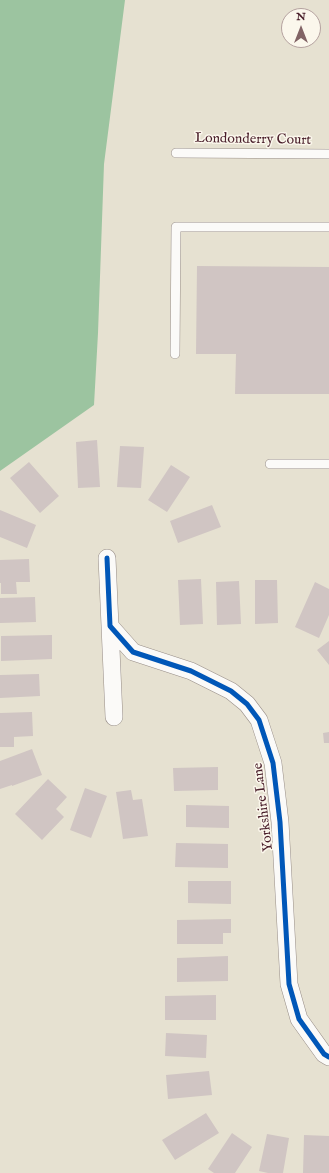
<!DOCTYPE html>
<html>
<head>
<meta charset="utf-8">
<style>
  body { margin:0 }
  #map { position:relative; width:329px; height:1173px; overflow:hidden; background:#e6e1d1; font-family:"IM FELL English",serif }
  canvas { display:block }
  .north { position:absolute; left:281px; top:8px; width:40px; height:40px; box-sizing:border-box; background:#fbf7ec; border:1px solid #b4a19f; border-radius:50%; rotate:0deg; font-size:11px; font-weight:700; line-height:16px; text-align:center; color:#4a1f2b }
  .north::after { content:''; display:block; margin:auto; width:14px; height:18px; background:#816365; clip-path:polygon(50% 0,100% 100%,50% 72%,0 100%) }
</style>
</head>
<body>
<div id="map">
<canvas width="329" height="1173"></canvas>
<div class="north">N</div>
</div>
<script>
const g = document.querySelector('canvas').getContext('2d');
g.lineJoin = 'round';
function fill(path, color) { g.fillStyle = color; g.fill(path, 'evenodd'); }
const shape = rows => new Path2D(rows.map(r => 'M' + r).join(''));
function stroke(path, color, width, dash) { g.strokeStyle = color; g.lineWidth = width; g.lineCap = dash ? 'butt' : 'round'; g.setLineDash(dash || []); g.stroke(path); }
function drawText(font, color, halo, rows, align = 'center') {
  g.font = font + ' "IM FELL English",serif'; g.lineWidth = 3; g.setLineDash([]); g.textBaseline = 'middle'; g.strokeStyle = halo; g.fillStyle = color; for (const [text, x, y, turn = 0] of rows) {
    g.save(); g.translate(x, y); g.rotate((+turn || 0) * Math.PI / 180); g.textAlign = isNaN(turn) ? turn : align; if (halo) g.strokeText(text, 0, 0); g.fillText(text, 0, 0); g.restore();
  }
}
fill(shape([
  [0,0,125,0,104,164,98,333,94,405,0,471]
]), '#9cc4a0');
fill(shape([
  [197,266,329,267,329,394,235,394,236,354,196,354],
  [97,440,100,487,78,488,76,442],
  [120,446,144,447,141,488,117,487],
  [29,462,59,496,40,513,10,478],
  [171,465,190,477,167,512,148,500],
  [212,505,221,527,178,543,170,521],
  [0,510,36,525,27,548,0,537],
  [29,559,30,582,16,582,17,594,1,594,1,583,0,583,0,560],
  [201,579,203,624,180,625,178,580],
  [255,580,277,580,278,623,255,624],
  [239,581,241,624,217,625,216,582],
  [315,582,329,589,329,615,319,638,295,627],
  [35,597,36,622,0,623,0,598],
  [52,635,52,659,1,661,1,636],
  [329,641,329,665,317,650],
  [39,674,40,696,0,698,0,675],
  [32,712,33,736,14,737,14,747,0,747,0,713],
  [329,732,329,743,324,743,323,733],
  [32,749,42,775,12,786,12,785,0,789,0,761],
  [218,767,218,790,174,791,173,768],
  [48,779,67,797,56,809,64,817,42,840,15,814],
  [85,788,107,796,91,838,70,830],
  [131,790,133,800,142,799,148,836,123,839,116,792],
  [186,805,229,806,229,828,186,827],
  [176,843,228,844,228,868,175,867],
  [188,881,231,881,231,904,188,903],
  [231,919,231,933,223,933,223,944,177,944,177,920],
  [228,956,228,981,177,982,177,958],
  [216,995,216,1020,165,1020,165,996],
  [166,1033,207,1035,206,1058,165,1056],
  [209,1071,212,1095,168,1099,166,1075],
  [206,1113,219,1133,175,1160,162,1140],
  [232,1133,252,1147,235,1173,214,1173,208,1169],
  [267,1134,289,1138,283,1173,268,1173,259,1171],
  [304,1135,329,1136,329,1173,303,1173]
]), '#d0c5c3');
const lane = shape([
  [176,153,329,154],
  [175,354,176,227,329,227],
  [270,464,329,464]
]);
const street = shape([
  [107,558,110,626,133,652,191,671,231,691,247,704,259,720,273,763,280,822,289,984,299,1019,324,1054,329,1057],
  [110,626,114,717]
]);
stroke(lane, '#978d87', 10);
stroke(street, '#978d87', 18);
stroke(lane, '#fbfaf8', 9);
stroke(street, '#fbfaf8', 17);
stroke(shape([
  [107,558,110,626,133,652,191,671,231,691,247,704,259,720,273,763,280,822,289,984,299,1019,324,1054,329,1057]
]), '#0057b8', 5);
drawText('14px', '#4a1f2b', '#fbf7ec', [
  ["Londonderry Court",253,140,1],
  ["Yorkshire Lane",264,807,-97]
]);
</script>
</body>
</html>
